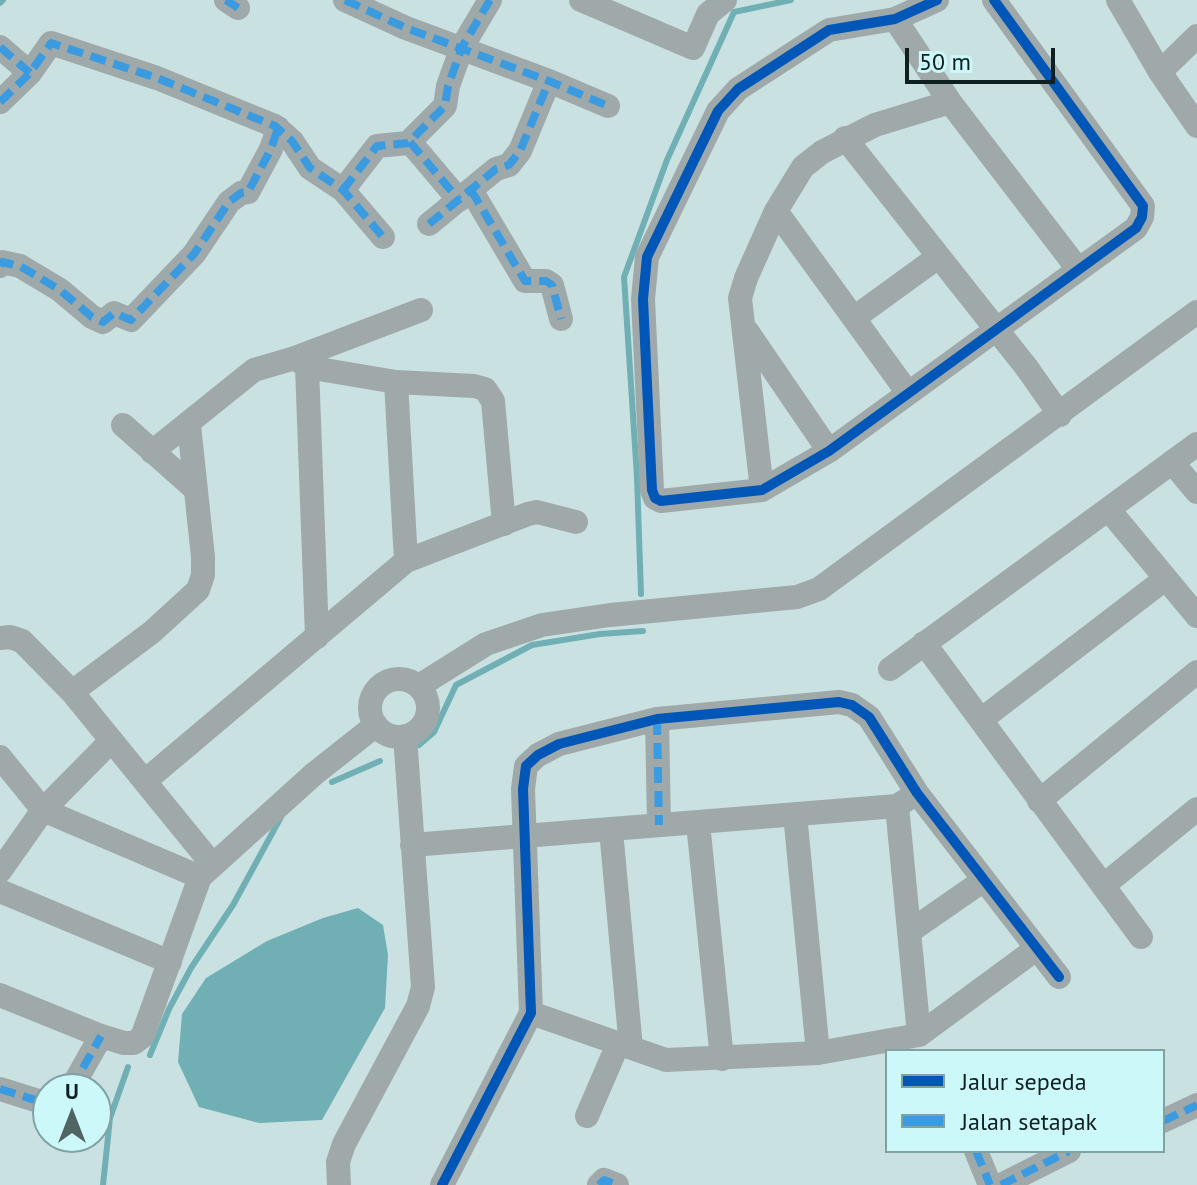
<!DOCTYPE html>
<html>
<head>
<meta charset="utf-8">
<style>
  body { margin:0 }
  #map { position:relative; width:1197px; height:1185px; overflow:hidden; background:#cae1e2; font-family:"PT Sans",sans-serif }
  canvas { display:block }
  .legend { position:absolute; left:885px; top:1049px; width:280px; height:104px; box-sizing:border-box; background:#ccf8fa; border:2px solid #80a2a3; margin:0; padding:10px 14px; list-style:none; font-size:24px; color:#0f2020 }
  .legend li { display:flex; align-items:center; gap:16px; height:40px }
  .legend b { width:40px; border:2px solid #80a2a3 }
  .north { position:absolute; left:32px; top:1073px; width:80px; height:80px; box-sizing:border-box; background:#ccf8fa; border:2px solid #80a2a3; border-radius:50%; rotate:0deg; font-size:22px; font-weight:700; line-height:32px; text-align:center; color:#0f2020 }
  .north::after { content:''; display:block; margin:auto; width:28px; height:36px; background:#506464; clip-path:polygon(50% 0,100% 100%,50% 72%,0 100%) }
  .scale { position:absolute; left:905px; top:48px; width:150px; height:36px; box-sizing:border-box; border:4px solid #0f2020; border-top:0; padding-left:10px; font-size:24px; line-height:28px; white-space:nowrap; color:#0f2020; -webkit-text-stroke:6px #ccf8fa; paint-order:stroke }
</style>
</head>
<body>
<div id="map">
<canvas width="1197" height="1185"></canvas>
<ul class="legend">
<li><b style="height:10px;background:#0057b8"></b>Jalur sepeda</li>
<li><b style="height:10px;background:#3a9be0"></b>Jalan setapak</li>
</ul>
<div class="north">U</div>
<div class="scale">50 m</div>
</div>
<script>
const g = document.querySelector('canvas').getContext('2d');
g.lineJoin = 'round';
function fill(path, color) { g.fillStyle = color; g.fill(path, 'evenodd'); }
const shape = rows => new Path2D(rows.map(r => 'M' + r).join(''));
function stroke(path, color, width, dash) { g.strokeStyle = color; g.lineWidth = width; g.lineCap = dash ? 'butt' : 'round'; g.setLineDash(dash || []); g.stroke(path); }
fill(shape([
  [358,908,383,925,388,955,385,1008,322,1120,259,1123,199,1107,178,1062,182,1014,206,978,267,941,323,918]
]), '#70b0b4');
stroke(shape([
  [0,3,3,0],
  [641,594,637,477,624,277,667,160,734,12,791,0],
  [419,745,434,732,456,685,532,645,600,634,643,631],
  [332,782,380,761],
  [150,1055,169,1009,191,968,233,905,281,817],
  [103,1185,110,1118,128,1067]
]), '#70b0b4', 6);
stroke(shape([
  [226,0,238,8],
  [345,0,406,28,549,81,608,106],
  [581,0,693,48,708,14,725,0],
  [937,0,895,19,829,30,738,89,718,111,647,257,643,299,652,490,655,498,661,501,762,490,829,451,1136,228,1142,217,1143,206,994,0],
  [1118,0,1160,72,1197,126],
  [895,19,950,102,1078,269],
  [0,47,30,73],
  [1160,72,1197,36],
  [0,102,30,73,51,43,157,78,275,126,292,141,310,168,343,190,383,237],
  [845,138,1027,368,1060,415],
  [410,142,459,200],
  [343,190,377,146,408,143,445,106,448,86,462,47,490,0],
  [471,190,525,281,546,281,552,285,561,319],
  [776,211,908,393],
  [429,224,496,169,509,165,520,151,549,81],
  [0,266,2,262,20,266,60,290,92,317,103,322,114,313,131,320,194,254,229,202,241,193,248,192,271,149,278,128],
  [854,318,938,257],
  [747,331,829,451],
  [295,358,307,367,396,382,474,386,485,389,493,401,504,524],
  [307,367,317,637],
  [396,382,406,561],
  [123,425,195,489],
  [152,452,254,370,295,358,421,310],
  [1172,462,1197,492],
  [762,490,740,298,746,278,776,211,803,167,822,152,875,125,950,102],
  [1109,510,1197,616],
  [0,638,10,637,22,641,72,692,212,864],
  [924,643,1141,937],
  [890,669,1197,444],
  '370 708a29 29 0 1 1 58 0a29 29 0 1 1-58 0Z',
  [419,686,486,644,542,625,610,615,797,597,819,589,1197,312],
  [72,692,152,632,198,590,203,575,203,557,189,425],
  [657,719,659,825],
  [982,719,1165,579],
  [0,757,43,810,200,877],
  [145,781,406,561,528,514,537,512,576,522],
  [1039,801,1197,672],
  [897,806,919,1035],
  [795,814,818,1053],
  [698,823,722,1059],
  [611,830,631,1048],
  [412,845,897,806,917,793],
  [0,871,43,810,110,742],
  [1103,886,1197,809],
  [0,891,170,962],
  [909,932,984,880],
  [0,995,101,1036,124,1043,134,1043,142,1037,200,877,314,774,376,725],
  [531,1013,666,1060,818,1053,919,1035,1036,949],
  [0,1089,48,1104],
  [71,1089,101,1036],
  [587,1116,618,1044],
  [1163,1121,1197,1105],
  [976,1151,990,1185],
  [339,1185,338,1162,344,1144,418,1006,423,987,405,736],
  [442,1185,531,1013,523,789,526,766,538,755,559,744,657,719,839,702,852,705,869,717,917,793,1059,977],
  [599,1185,604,1180,617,1185],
  [1001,1185,1069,1151]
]), '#a0a9aa', 24);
stroke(shape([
  [226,0,238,8],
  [345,0,406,28,549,81,608,106],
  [0,47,30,73],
  [0,102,30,73,51,43,157,78,275,126,292,141,310,168,343,190,383,237],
  [410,142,459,200],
  [343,190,377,146,408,143,445,106,448,86,462,47,490,0],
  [471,190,525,281,546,281,552,285,561,319],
  [429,224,496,169,509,165,520,151,549,81],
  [0,266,2,262,20,266,60,290,92,317,103,322,114,313,131,320,194,254,229,202,241,193,248,192,271,149,278,128],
  [657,719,659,825],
  [0,1089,48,1104],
  [71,1089,101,1036],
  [1163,1121,1197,1105],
  [976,1151,990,1185],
  [599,1185,604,1180,617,1185],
  [1001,1185,1069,1151]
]), '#3a9be0', 8, [16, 8]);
stroke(shape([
  [937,0,895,19,829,30,738,89,718,111,647,257,643,299,652,490,655,498,661,501,762,490,829,451,1136,228,1142,217,1143,206,994,0],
  [442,1185,531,1013,523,789,526,766,538,755,559,744,657,719,839,702,852,705,869,717,917,793,1059,977]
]), '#0057b8', 10);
</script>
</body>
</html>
